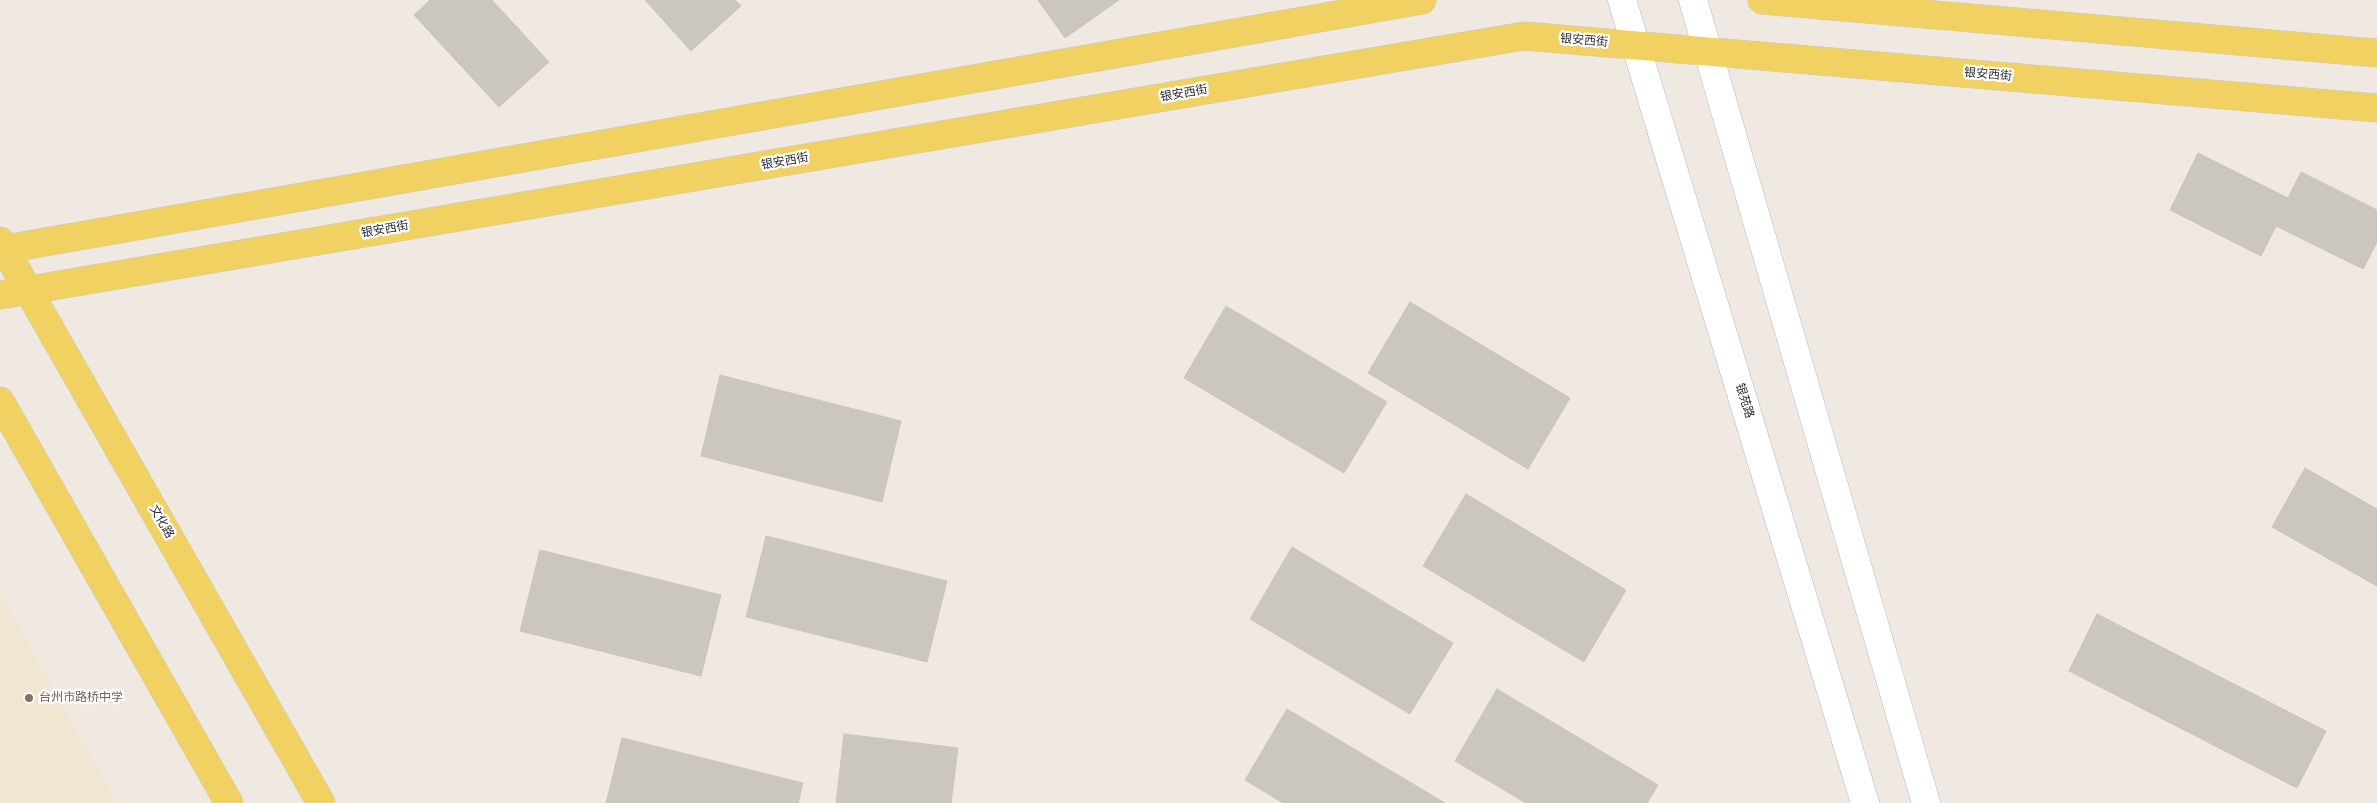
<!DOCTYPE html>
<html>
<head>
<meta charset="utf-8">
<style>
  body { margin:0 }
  canvas { display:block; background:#efe9e1 }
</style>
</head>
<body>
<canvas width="2377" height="803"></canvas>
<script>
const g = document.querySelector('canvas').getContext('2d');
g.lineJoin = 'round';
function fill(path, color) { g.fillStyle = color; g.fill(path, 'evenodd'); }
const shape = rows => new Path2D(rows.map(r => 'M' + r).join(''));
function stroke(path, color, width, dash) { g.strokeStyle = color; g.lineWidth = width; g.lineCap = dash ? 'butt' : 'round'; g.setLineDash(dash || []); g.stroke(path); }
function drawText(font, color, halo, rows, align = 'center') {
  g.font = font + ' Poppins,"Noto Sans SC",sans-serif'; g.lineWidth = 4.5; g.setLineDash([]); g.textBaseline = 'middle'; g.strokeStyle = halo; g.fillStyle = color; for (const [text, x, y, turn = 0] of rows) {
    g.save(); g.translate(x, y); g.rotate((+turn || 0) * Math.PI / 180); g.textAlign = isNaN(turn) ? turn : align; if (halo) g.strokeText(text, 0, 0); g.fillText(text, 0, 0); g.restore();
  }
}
fill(shape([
  [0,593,117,803,0,803]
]), '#f0e6d1');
const building = shape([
  [430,0,492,0,549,62,499,107,414,15,430,0],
  [645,0,735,0,741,6,691,51,645,0],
  [1038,0,1119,0,1065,38,1038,0],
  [2198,153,2288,198,2301,172,2377,210,2377,242,2363,269,2276,226,2261,256,2170,210,2198,153],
  [1410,302,1570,398,1528,469,1368,373,1410,302],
  [1226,306,1387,402,1344,473,1184,378,1226,306],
  [720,375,901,421,882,502,701,456,720,375],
  [2305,468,2377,509,2377,586,2272,527,2305,468],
  [1466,494,1626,590,1584,662,1423,566,1466,494],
  [766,536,947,581,927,662,746,617,766,536],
  [1292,547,1453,643,1410,714,1250,619,1292,547],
  [540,550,721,595,701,676,520,631,540,550],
  [2097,614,2326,731,2297,788,2069,671,2097,614],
  [1497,689,1658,785,1647,803,1526,803,1455,761,1497,689],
  [1287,709,1445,803,1283,803,1245,780,1287,709],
  [844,734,958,748,951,803,836,803,844,734],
  [622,738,803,783,798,803,606,803,622,738]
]);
fill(building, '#cbc7bf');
stroke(building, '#cbc5ba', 1);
const minor = shape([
  [1622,0,1865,803],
  [1693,0,1926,803]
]);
const major = shape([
  [1762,0,2377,53],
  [0,241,321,803],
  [0,250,1422,0],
  [0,295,1524,36,2377,108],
  [0,401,229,803]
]);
stroke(minor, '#b4b7c1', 29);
stroke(major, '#c9c9c9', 29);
stroke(minor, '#fff', 28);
stroke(major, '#f2d163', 28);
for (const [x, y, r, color] of [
  [29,698,5,"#8d6e63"]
]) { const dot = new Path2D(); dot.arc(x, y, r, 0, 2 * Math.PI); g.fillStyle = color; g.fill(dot); stroke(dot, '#fff', 2); }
drawText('12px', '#2e2e2e', '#fff', [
  ["银安西街",1584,41,5],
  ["银安西街",1988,75,5],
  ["银安西街",1184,94,-10],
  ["银安西街",785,162,-10],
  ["银安西街",385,230,-10],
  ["银苑路",1744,401,73],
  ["文化路",161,522,60]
]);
drawText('12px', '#785e54', '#fff', [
  ["台州市路桥中学",39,698]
], 'left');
</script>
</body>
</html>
